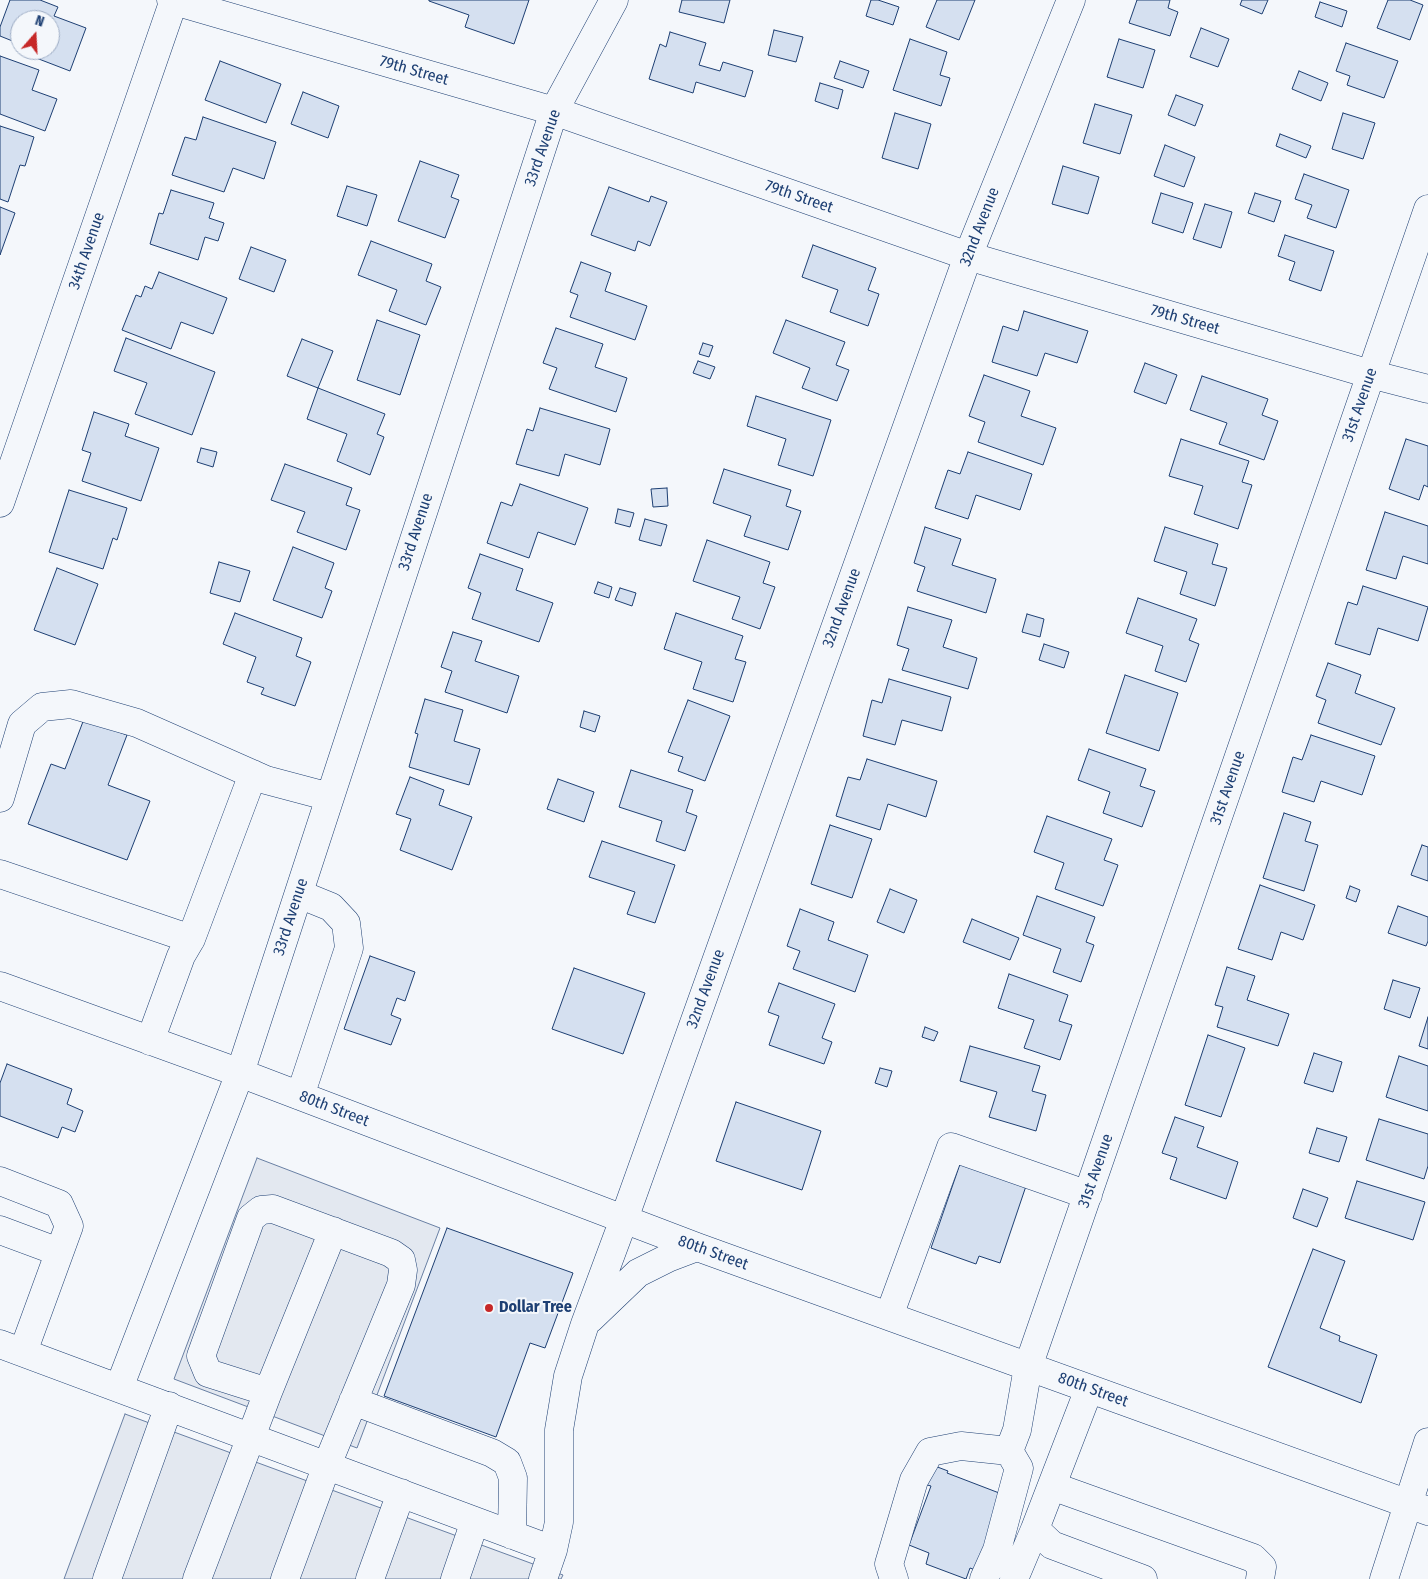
<!DOCTYPE html>
<html>
<head>
<meta charset="utf-8">
<style>
  body { margin:0 }
  #map { position:relative; width:1428px; height:1579px; overflow:hidden; background:#f4f7fb; font-family:"Fira Sans Condensed",sans-serif }
  canvas { display:block }
  .north { position:absolute; left:10px; top:10px; width:50px; height:50px; box-sizing:border-box; background:#f4f7fb; border:1px solid #9eadc5; border-radius:50%; rotate:19deg; font-size:14px; font-weight:700; line-height:20px; text-align:center; color:#1d3f73 }
  .north::after { content:''; display:block; margin:auto; width:18px; height:22px; background:#c62828; clip-path:polygon(50% 0,100% 100%,50% 72%,0 100%) }
</style>
</head>
<body>
<div id="map">
<canvas width="1428" height="1579"></canvas>
<div class="north">N</div>
</div>
<script>
const g = document.querySelector('canvas').getContext('2d');
g.lineJoin = 'round';
function fill(path, color) { g.fillStyle = color; g.fill(path, 'evenodd'); }
const shape = rows => new Path2D(rows.map(r => 'M' + r).join(''));
function stroke(path, color, width, dash) { g.strokeStyle = color; g.lineWidth = width; g.lineCap = dash ? 'butt' : 'round'; g.setLineDash(dash || []); g.stroke(path); }
function drawText(font, color, halo, rows, align = 'center') {
  g.font = font + ' "Fira Sans Condensed",sans-serif'; g.lineWidth = 4; g.setLineDash([]); g.textBaseline = 'middle'; g.strokeStyle = halo; g.fillStyle = color; for (const [text, x, y, turn = 0] of rows) {
    g.save(); g.translate(x, y); g.rotate((+turn || 0) * Math.PI / 180); g.textAlign = isNaN(turn) ? turn : align; if (halo) g.strokeText(text, 0, 0); g.fillText(text, 0, 0); g.restore();
  }
}
const parking = shape([
  [257,1158,440,1228,357,1448,174,1379,257,1158],
  [125,1414,563,1575,561,1579,64,1579,125,1414]
]);
fill(parking, '#e3e8f0');
stroke(parking, '#687fa3', 1);
const building = shape([
  [10,0,40,0,58,7,54,16,86,28,70,71,31,56,33,50,50,50,50,20,20,20,20,44,0,36,0,27,10,0],
  [429,0,529,0,514,44,465,27,469,15,429,1,429,0],
  [682,0,730,0,724,23,679,12,682,0],
  [871,0,878,0,899,7,893,25,866,16,871,0],
  [937,0,975,0,959,40,926,27,937,0],
  [1137,0,1170,0,1168,8,1178,12,1170,36,1129,23,1137,0],
  [1242,0,1268,0,1262,14,1240,5,1242,0],
  [1388,0,1410,0,1423,5,1410,40,1377,28,1388,0],
  [1320,2,1347,11,1342,27,1315,17,1320,2],
  [1201,28,1229,39,1218,67,1190,57,1201,28],
  [774,30,803,37,796,62,768,55,774,30],
  [670,32,706,43,699,65,720,71,723,62,753,71,745,97,696,82,693,93,649,79,660,44,666,47,670,32],
  [910,39,947,52,940,75,950,78,941,106,893,90,910,39],
  [1119,39,1155,50,1143,88,1107,77,1119,39],
  [1346,43,1398,61,1384,98,1347,85,1350,76,1336,71,1346,43],
  [0,56,39,70,32,90,57,99,45,131,0,114,0,56],
  [220,61,281,84,266,123,205,100,220,61],
  [840,61,869,71,863,88,834,78,840,61],
  [1299,71,1328,83,1321,101,1292,89,1299,71],
  [820,83,843,90,838,109,815,101,820,83],
  [303,92,339,106,328,138,291,124,303,92],
  [1176,95,1203,105,1195,126,1168,115,1176,95],
  [1095,104,1132,115,1120,154,1083,143,1095,104],
  [895,113,931,124,918,169,882,158,895,113],
  [1343,113,1375,123,1363,159,1332,149,1343,113],
  [203,117,276,142,264,179,233,168,224,192,172,175,185,137,196,140,203,117],
  [0,126,34,137,25,166,20,165,8,202,0,199,0,126],
  [1280,134,1311,146,1306,158,1276,146,1280,134],
  [1165,145,1195,157,1184,187,1154,176,1165,145],
  [420,161,459,175,451,197,459,200,445,238,398,221,420,161],
  [1063,166,1099,177,1088,214,1052,204,1063,166],
  [1304,174,1349,190,1336,228,1307,218,1312,205,1295,199,1304,174],
  [347,186,377,195,367,226,337,216,347,186],
  [609,187,649,202,651,196,667,202,650,246,638,241,635,251,591,235,609,187],
  [171,190,214,203,209,218,224,223,218,241,205,237,198,260,150,244,159,213,163,214,171,190],
  [1161,193,1193,203,1183,233,1152,223,1161,193],
  [1255,193,1281,201,1274,222,1248,213,1255,193],
  [1205,204,1232,212,1221,248,1193,239,1205,204],
  [0,207,15,213,0,255,0,207],
  [1285,235,1334,251,1321,291,1289,280,1295,262,1278,256,1285,235],
  [371,241,432,264,426,281,441,287,426,325,389,311,397,290,358,275,371,241],
  [813,245,876,268,868,290,879,294,868,326,830,312,838,290,802,277,813,245],
  [251,247,286,260,274,292,239,279,251,247],
  [581,262,611,273,605,291,647,306,635,340,570,317,578,295,570,292,581,262],
  [159,272,227,298,213,334,181,322,171,349,122,330,136,295,141,297,145,286,152,289,159,272],
  [1024,311,1088,331,1077,363,1045,353,1037,376,992,362,1003,326,1018,331,1024,311],
  [377,320,420,335,400,395,357,380,377,320],
  [786,320,845,342,836,365,849,370,837,401,802,388,810,368,773,353,786,320],
  [556,328,603,344,595,367,627,378,616,412,549,389,557,368,543,363,556,328],
  [126,338,215,372,192,435,135,414,147,383,114,371,126,338],
  [302,339,333,351,318,388,287,376,302,339],
  [703,343,713,346,709,357,699,354,703,343],
  [698,361,715,367,710,379,693,373,698,361],
  [1145,363,1177,375,1166,404,1134,392,1145,363],
  [984,375,1030,391,1021,416,1056,428,1043,465,978,442,985,422,969,416,984,375],
  [1202,376,1268,399,1262,415,1278,421,1264,460,1219,444,1227,423,1190,410,1202,376],
  [318,388,385,414,377,434,384,437,370,475,337,461,347,434,307,419,318,388],
  [756,396,831,420,813,476,778,465,786,439,747,426,756,396],
  [540,408,610,429,600,465,565,454,559,476,516,464,527,429,533,431,540,408],
  [94,412,129,424,125,436,159,448,141,501,82,481,91,453,82,450,94,412],
  [1181,439,1249,461,1242,482,1252,485,1238,529,1194,514,1203,486,1169,476,1181,439],
  [1406,439,1428,446,1428,487,1424,485,1419,500,1389,489,1406,439],
  [201,448,217,452,213,467,197,462,201,448],
  [968,452,1032,474,1020,510,976,495,968,519,935,508,948,470,960,474,968,452],
  [285,464,352,488,346,505,360,510,346,550,297,532,305,512,271,500,285,464],
  [724,469,791,490,786,506,801,511,788,550,744,536,751,516,713,503,724,469],
  [520,484,588,508,575,545,538,532,529,558,487,543,501,502,512,506,520,484],
  [667,488,668,506,653,507,651,489,667,488],
  [69,490,127,508,117,540,113,538,103,569,49,552,69,490],
  [618,509,634,513,630,527,615,523,618,509],
  [1385,512,1428,526,1428,564,1403,556,1396,579,1366,570,1385,512],
  [645,519,667,525,661,546,639,540,645,519],
  [925,527,961,539,952,565,996,579,986,613,917,591,925,567,914,563,925,527],
  [1165,527,1218,544,1212,564,1227,568,1215,606,1180,594,1187,572,1154,561,1165,527],
  [707,540,770,562,763,583,775,587,760,629,732,619,740,597,693,581,707,540],
  [293,547,334,563,325,588,332,591,322,618,273,600,293,547],
  [480,554,523,569,516,590,553,603,539,642,472,619,481,593,468,588,480,554],
  [219,562,250,571,240,602,210,593,219,562],
  [57,568,98,584,75,645,34,630,57,568],
  [598,582,612,587,609,598,594,593,598,582],
  [1363,586,1428,607,1418,641,1378,628,1370,655,1335,644,1348,602,1357,605,1363,586],
  [620,588,636,593,632,606,615,600,620,588],
  [1138,598,1197,619,1189,640,1199,644,1186,682,1155,671,1163,646,1126,633,1138,598],
  [908,607,952,620,943,647,977,658,968,689,902,670,909,649,897,645,908,607],
  [235,613,302,638,296,656,311,662,295,706,261,694,264,688,247,682,256,657,223,644,235,613],
  [676,613,743,636,735,659,746,662,733,702,693,689,702,662,664,649,676,613],
  [1027,614,1044,619,1040,637,1022,632,1027,614],
  [453,632,482,641,475,661,519,676,507,713,445,692,452,671,441,667,453,632],
  [1044,644,1069,652,1064,668,1039,660,1044,644],
  [1328,663,1361,675,1355,693,1395,708,1381,745,1318,723,1326,700,1316,696,1328,663],
  [1125,675,1178,693,1159,751,1106,733,1125,675],
  [889,679,951,697,942,731,902,720,895,745,863,736,872,700,882,703,889,679],
  [425,699,463,710,454,741,480,749,469,785,409,767,418,734,415,733,425,699],
  [688,700,730,716,705,781,678,771,683,757,668,752,688,700],
  [584,711,600,716,595,732,580,727,584,711],
  [84,719,127,735,108,785,150,801,127,860,28,824,51,764,65,769,84,719],
  [1311,735,1375,756,1362,795,1321,781,1314,802,1282,792,1293,757,1302,760,1311,735],
  [1089,749,1146,769,1140,786,1155,791,1142,827,1103,813,1110,792,1078,780,1089,749],
  [867,759,937,781,926,817,888,804,880,830,836,816,848,777,860,780,867,759],
  [631,770,693,790,686,812,697,816,685,851,656,841,662,821,619,807,631,770],
  [410,777,444,790,439,805,472,817,452,870,400,850,411,819,396,814,410,777],
  [558,779,594,792,584,822,547,809,558,779],
  [1284,813,1311,822,1305,841,1318,845,1304,891,1263,878,1284,813],
  [1047,816,1112,839,1104,860,1118,865,1103,906,1055,889,1064,863,1034,852,1047,816],
  [830,825,872,839,852,898,811,884,830,825],
  [602,841,675,865,655,923,627,914,635,892,589,877,602,841],
  [1422,845,1428,847,1428,881,1411,875,1422,845],
  [1260,885,1315,905,1303,940,1281,932,1272,960,1238,949,1260,885],
  [1350,886,1360,890,1356,902,1346,898,1350,886],
  [890,889,917,900,904,933,877,922,890,889],
  [1037,896,1095,917,1086,942,1094,945,1081,982,1053,972,1061,949,1023,935,1037,896],
  [1398,906,1428,917,1428,941,1426,946,1388,933,1398,906],
  [800,909,834,922,828,940,868,955,855,992,793,969,800,951,787,946,800,909],
  [972,919,1019,938,1010,960,963,942,972,919],
  [370,956,415,972,405,1001,397,998,391,1015,401,1019,391,1045,344,1029,370,956],
  [1227,967,1255,976,1247,1000,1289,1014,1278,1046,1217,1027,1223,1007,1215,1005,1227,967],
  [574,968,645,993,623,1054,552,1029,574,968],
  [1009,974,1068,995,1059,1021,1072,1025,1060,1060,1024,1048,1034,1020,998,1008,1009,974],
  [1393,980,1420,988,1410,1018,1384,1009,1393,980],
  [779,983,835,1004,822,1038,832,1042,824,1064,769,1045,779,1016,768,1012,779,983],
  [1428,1017,1428,1049,1419,1046,1428,1017],
  [925,1027,938,1032,934,1041,922,1037,925,1027],
  [1208,1035,1245,1048,1221,1117,1185,1105,1208,1035],
  [970,1046,1040,1066,1032,1091,1046,1095,1036,1131,989,1117,997,1092,960,1081,970,1046],
  [1314,1053,1342,1062,1333,1092,1304,1083,1314,1053],
  [1399,1056,1428,1066,1428,1111,1386,1097,1399,1056],
  [7,1064,72,1089,67,1104,83,1111,75,1132,62,1127,58,1138,0,1116,0,1083,7,1064],
  [880,1068,892,1071,887,1087,875,1083,880,1068],
  [736,1102,821,1131,802,1190,716,1161,736,1102],
  [1175,1117,1204,1127,1197,1147,1238,1162,1226,1199,1170,1179,1177,1158,1162,1153,1175,1117],
  [1379,1119,1428,1134,1428,1166,1424,1179,1366,1160,1379,1119],
  [1317,1128,1347,1137,1339,1162,1309,1153,1317,1128],
  [960,1164,1026,1186,1000,1263,979,1256,976,1264,931,1248,960,1164],
  [1357,1181,1425,1202,1413,1240,1345,1218,1357,1181],
  [1303,1189,1328,1198,1317,1227,1293,1218,1303,1189],
  [447,1228,573,1273,545,1348,530,1343,496,1437,384,1396,447,1228],
  [1313,1249,1345,1261,1320,1328,1340,1336,1339,1341,1377,1355,1361,1403,1268,1367,1313,1249],
  [927,1463,948,1471,947,1473,1007,1496,978,1571,970,1568,966,1579,926,1564,929,1553,909,1545,931,1486,920,1483,927,1463]
]);
fill(building, '#d5e0f0');
stroke(building, '#1d3f73', 1);
const minor = shape([
  [171,0,554,111,968,256,1370,374,1428,389],
  [0,503,174,0],
  [0,798,22,724,42,707,71,704,137,723,266,780,330,797],
  [0,874,191,939,181,956,150,1041],
  [299,894,331,907,346,923,349,948,300,1096],
  [191,939,253,774],
  [0,986,240,1073,697,1247,1428,1511],
  [0,1181,59,1204,69,1226,23,1352],
  [0,1230,59,1252],
  [889,1316,951,1147,1088,1195],
  [590,1319,638,1273,668,1258,697,1247],
  [0,1344,553,1550],
  [119,1388,240,1073,554,111,614,0],
  [1089,1389,1035,1529,1052,1545,1143,1579],
  [268,1392,333,1231],
  [353,1401,492,1453,507,1462,513,1478,512,1535],
  [1009,1451,1017,1430,1028,1367,1428,209],
  [1052,1486,1253,1558,1262,1567,1260,1579],
  [107,1579,169,1406],
  [197,1579,268,1392,208,1373,201,1356,251,1218,261,1210,273,1209,391,1253,401,1260,403,1270,401,1285,327,1465,285,1579],
  [370,1579,401,1493],
  [455,1579,475,1521],
  [543,1579,553,1550,559,1522,559,1430,568,1376,585,1324,624,1219,968,256,1071,0],
  [894,1579,889,1564,914,1480,930,1452,961,1446,1009,1451],
  [984,1579,997,1550,1019,1468,1009,1451],
  [1014,1579,1035,1529],
  [1384,1579,1428,1442]
]);
stroke(minor, '#1d3f73', 29);
stroke(minor, '#f4f7fb', 28);
for (const [x, y, r, color] of [
  [489,1308,5,"#c62828"]
]) { const dot = new Path2D(); dot.arc(x, y, r, 0, 2 * Math.PI); g.fillStyle = color; g.fill(dot); stroke(dot, '#f4f7fb', 2); }
drawText('16px', '#1d3f73', '#f4f7fb', [
  ["79th Street",414,71,16],
  ["33rd Avenue",543,148,-71],
  ["79th Street",799,197,19],
  ["32nd Avenue",980,227,-69],
  ["34th Avenue",87,251,-71],
  ["79th Street",1185,320,16],
  ["31st Avenue",1360,405,-71],
  ["33rd Avenue",416,532,-72],
  ["32nd Avenue",842,608,-70],
  ["31st Avenue",1228,788,-71],
  ["33rd Avenue",291,917,-72],
  ["32nd Avenue",706,989,-70],
  ["80th Street",334,1109,21],
  ["31st Avenue",1096,1171,-71],
  ["80th Street",713,1253,20],
  ["80th Street",1093,1390,20]
]);
drawText('bold 16px', '#1d3f73', '#f4f7fb', [
  ["Dollar Tree",499,1308]
], 'left');
</script>
</body>
</html>
